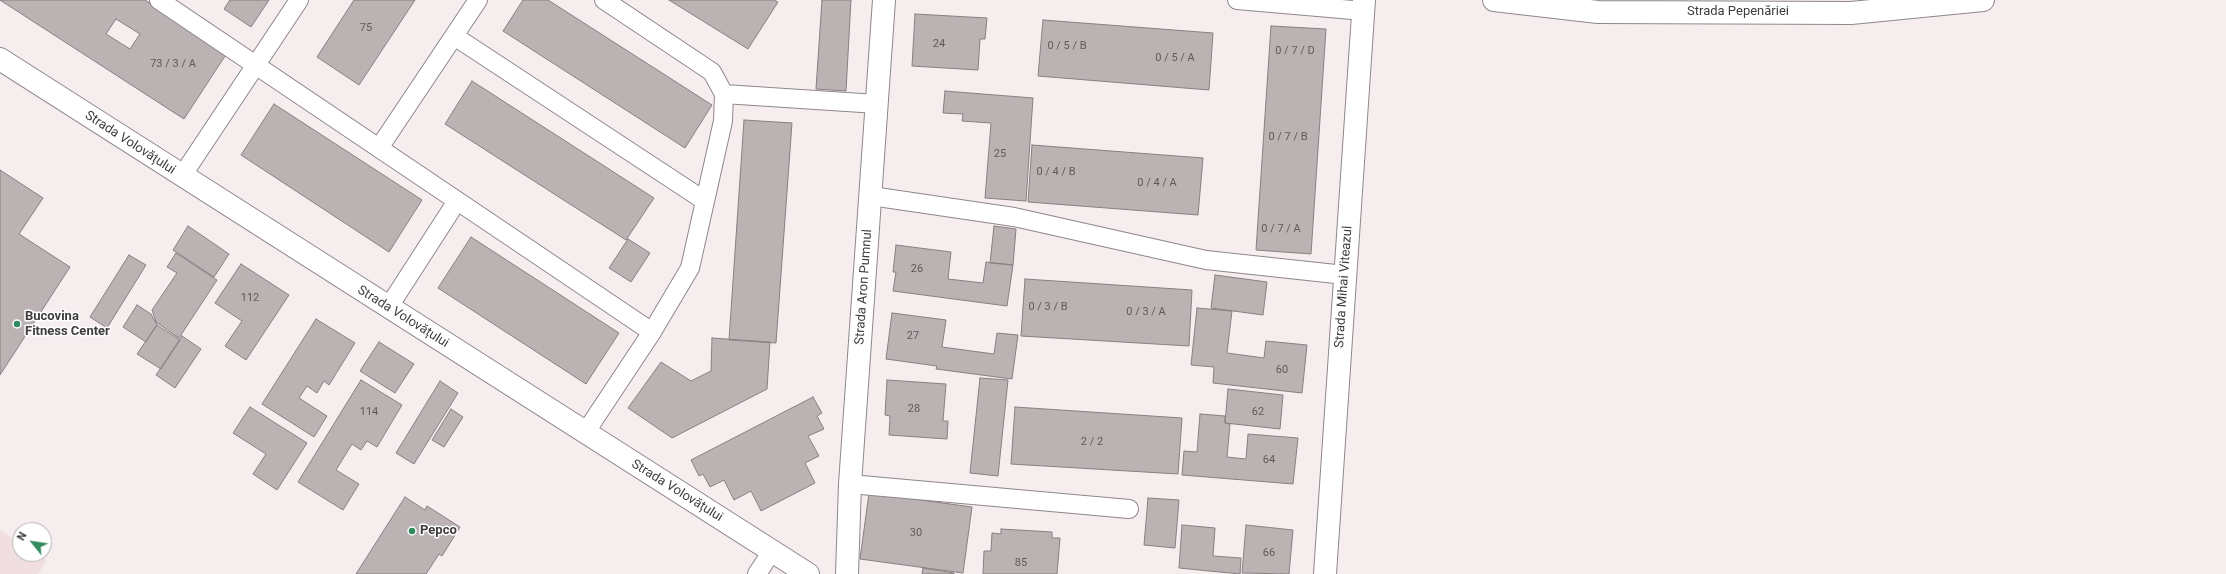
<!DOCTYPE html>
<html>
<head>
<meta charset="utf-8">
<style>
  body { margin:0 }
  #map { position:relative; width:2226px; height:574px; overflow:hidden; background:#f6edee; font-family:Roboto,sans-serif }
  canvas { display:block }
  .north { position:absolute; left:12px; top:522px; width:40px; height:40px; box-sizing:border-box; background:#fff; border:1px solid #b3b1b1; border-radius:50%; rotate:300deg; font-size:11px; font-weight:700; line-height:16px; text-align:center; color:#403c3c }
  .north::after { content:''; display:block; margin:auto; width:14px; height:18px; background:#328a5f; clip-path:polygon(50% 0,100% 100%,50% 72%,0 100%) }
</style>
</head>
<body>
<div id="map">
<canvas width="2226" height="574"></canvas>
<div class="north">N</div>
</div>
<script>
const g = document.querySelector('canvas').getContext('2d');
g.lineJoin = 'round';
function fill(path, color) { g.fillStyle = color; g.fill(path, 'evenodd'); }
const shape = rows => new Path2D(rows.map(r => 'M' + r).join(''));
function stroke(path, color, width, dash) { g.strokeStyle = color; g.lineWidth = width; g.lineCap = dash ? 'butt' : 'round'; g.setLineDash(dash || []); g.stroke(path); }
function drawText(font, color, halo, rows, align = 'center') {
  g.font = font + ' Roboto,sans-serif'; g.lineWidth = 3; g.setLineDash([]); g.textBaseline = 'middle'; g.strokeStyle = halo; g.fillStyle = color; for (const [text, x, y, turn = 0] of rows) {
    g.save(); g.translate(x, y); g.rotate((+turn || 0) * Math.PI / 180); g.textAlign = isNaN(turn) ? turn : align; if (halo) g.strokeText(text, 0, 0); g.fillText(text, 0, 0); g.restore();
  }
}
fill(shape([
  [0,530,20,543,20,554,38,554,47,560,38,574,0,574]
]), '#f0dee0');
const building = shape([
  [0,0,145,0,227,53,184,119,0,0],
  [116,19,140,34,130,49,106,34,116,19],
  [230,0,269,0,251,27,224,9,230,0],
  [354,0,415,0,359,85,317,57,354,0],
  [523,0,548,0,712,105,685,148,503,31,523,0],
  [669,0,774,0,778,2,748,49,669,0],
  [822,0,851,0,846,91,816,89,822,0],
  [915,14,987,18,985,39,980,39,978,70,912,66,915,14],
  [1043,20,1213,33,1209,90,1038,76,1043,20],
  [1271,26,1326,29,1311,254,1256,250,1271,26],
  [472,81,654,198,626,240,445,124,472,81],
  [945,91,1033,98,1026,201,985,198,991,123,962,121,963,114,943,113,945,91],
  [274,104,422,200,389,252,241,155,274,104],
  [744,120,792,123,776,343,729,340,744,120],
  [1032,145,1203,158,1198,215,1028,202,1032,145],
  [0,170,43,198,19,234,70,267,0,375,0,170],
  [188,226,229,254,214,277,173,250,188,226],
  [994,226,1016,229,1013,265,990,263,994,226],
  [471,237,619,333,586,384,438,288,471,237],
  [628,239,650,253,631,282,609,268,628,239],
  [896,245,951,252,948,279,983,283,986,262,1013,265,1007,306,893,291,896,272,893,272,896,245],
  [176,253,217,280,179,338,156,322,152,310,177,273,167,267,176,253],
  [129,255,146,265,107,328,90,317,129,255],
  [241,264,289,295,246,360,225,346,242,321,215,303,241,264],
  [1215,275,1267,282,1263,315,1211,308,1215,275],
  [1025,279,1192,290,1189,346,1021,336,1025,279],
  [137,305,151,314,157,325,146,342,123,327,137,305],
  [1197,308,1232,311,1227,353,1264,358,1266,341,1307,345,1302,393,1213,383,1214,367,1191,365,1197,308],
  [892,313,946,320,942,347,994,354,997,333,1018,335,1012,379,936,369,937,366,886,359,892,313],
  [316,319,355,343,329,385,324,381,317,393,307,386,299,398,327,416,314,437,262,404,316,319],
  [157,325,180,340,161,369,137,354,157,325],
  [182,336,201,349,175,388,156,375,182,336],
  [712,338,770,342,767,389,672,438,628,408,661,362,691,381,711,371,712,338],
  [379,342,414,364,395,393,360,371,379,342],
  [980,378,1008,380,998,476,970,473,980,378],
  [361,380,402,405,377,447,367,441,361,450,352,444,336,470,359,484,343,510,298,482,361,380],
  [887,380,946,384,943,421,948,421,947,439,889,435,890,416,885,415,887,380],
  [440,381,458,393,414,464,396,453,440,381],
  [1228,389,1283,395,1280,429,1225,423,1228,389],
  [813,397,822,413,817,416,824,429,808,436,819,456,805,463,815,483,761,511,751,491,734,500,724,480,710,487,703,474,699,476,691,460,813,397],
  [250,407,307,443,277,490,253,474,266,454,233,433,250,407],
  [1015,407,1182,418,1178,474,1011,464,1015,407],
  [451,409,463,417,444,447,432,440,451,409],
  [1200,414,1225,416,1225,423,1230,424,1227,457,1246,459,1248,434,1298,438,1293,484,1182,475,1184,451,1197,452,1200,414],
  [869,493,972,507,963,573,860,559,869,493],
  [405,497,425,510,427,506,460,527,442,556,439,554,426,574,356,574,405,497],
  [1148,498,1179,500,1175,548,1144,545,1148,498],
  [1182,525,1215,528,1213,556,1241,558,1240,574,1179,568,1182,525],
  [1246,525,1293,530,1289,574,1242,573,1246,525],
  [1001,529,1052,532,1052,538,1060,538,1057,574,983,574,984,551,991,551,992,533,1001,534,1001,529],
  [923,568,954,573,954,574,922,574,923,568]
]);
fill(building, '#bbb2b3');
stroke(building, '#877f80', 1);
const lane = shape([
  [159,0,652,332],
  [1237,0,1364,11],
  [454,36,705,201],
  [724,94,877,104],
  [379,148,478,0],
  [182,176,299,0],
  [871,196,1014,217,1206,260,1345,275],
  [388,308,457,201],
  [585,433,652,332,690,268,723,121,724,94,712,72,604,0],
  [850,484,1129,509],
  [757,574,772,551]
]);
const street = shape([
  [1494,0,1598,12,1851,13,1983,0],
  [847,574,850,484,884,0],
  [1325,574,1364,0]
]);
const secondary = shape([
  [0,59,808,574]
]);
stroke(lane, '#8f8788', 20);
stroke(street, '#8f8788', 24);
stroke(secondary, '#8f8788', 24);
stroke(lane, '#fff', 18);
stroke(street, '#fff', 22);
stroke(secondary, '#fff', 22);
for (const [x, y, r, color] of [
  [17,324,4,"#328a5f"],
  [412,531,4,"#328a5f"]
]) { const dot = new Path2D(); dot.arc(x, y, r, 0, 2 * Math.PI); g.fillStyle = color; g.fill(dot); stroke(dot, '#fff', 1.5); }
drawText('11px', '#5f5a5a', null, [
  ["75",366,28],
  ["24",939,44],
  ["0 / 5 / B",1067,46],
  ["0 / 7 / D",1295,51],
  ["0 / 5 / A",1175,58],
  ["73 / 3 / A",173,64],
  ["0 / 7 / B",1288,137],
  ["25",1000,154],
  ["0 / 4 / B",1056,172],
  ["0 / 4 / A",1157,183],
  ["0 / 7 / A",1281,229],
  ["26",917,269],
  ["112",250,298],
  ["0 / 3 / B",1048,307],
  ["0 / 3 / A",1146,312],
  ["27",913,336],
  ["60",1282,370],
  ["28",914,409],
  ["114",369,412],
  ["62",1258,412],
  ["2 / 2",1092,442],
  ["64",1269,460],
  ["30",916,533],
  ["66",1269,553],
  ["85",1021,563]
]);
drawText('13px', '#403c3c', '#fff', [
  ["Strada Pepenăriei",1738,12],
  ["Strada Volovățului",130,143,33],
  ["Strada Aron Pumnul",864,287,-86],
  ["Strada Mihai Viteazul",1344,287,-86],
  ["Strada Volovățului",403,317,32],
  ["Strada Volovățului",677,491,32]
]);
drawText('bold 13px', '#403c3c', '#fff', [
  ["Bucovina",25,317],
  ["Fitness Center",25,332],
  ["Pepco",420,531]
], 'left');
</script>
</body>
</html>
